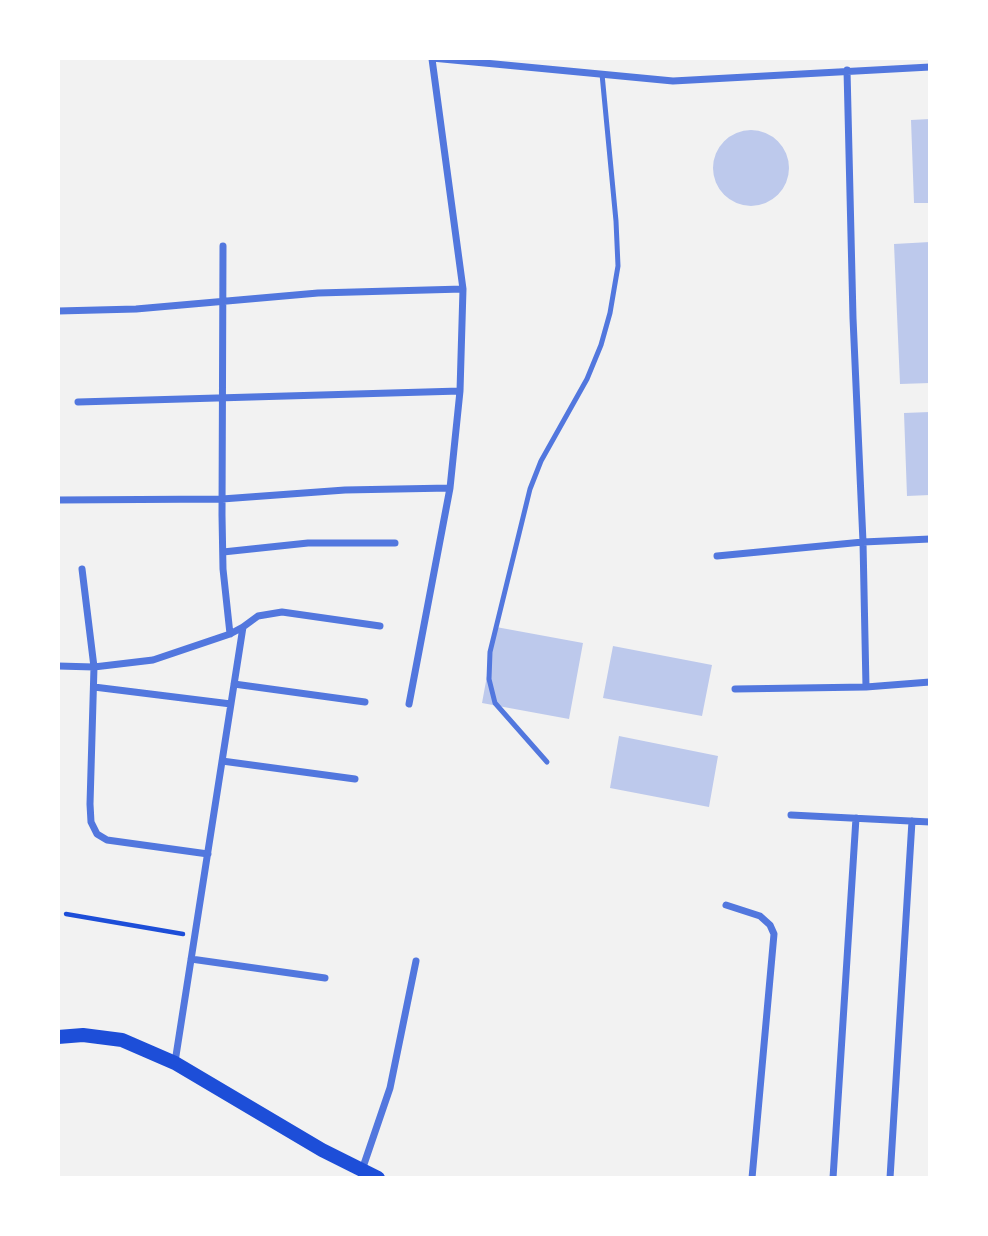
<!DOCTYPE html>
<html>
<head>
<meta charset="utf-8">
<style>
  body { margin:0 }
  #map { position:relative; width:988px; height:1236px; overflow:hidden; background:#f2f2f2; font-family:"Public Sans",sans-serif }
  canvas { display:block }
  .frame { position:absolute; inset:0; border:60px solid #fff; pointer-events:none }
</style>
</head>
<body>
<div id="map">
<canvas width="988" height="1236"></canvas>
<div class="frame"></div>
</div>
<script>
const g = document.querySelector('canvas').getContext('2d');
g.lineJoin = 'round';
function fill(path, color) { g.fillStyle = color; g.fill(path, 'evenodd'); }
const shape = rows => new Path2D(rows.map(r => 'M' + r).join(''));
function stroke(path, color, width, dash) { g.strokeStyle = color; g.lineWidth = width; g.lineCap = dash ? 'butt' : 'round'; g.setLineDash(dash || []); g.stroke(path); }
fill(shape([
  [930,119,930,203,914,203,911,120],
  '713 168a38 38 0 1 1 76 0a38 38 0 1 1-76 0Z',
  [930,242,930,383,900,384,894,244],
  [930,412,930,495,907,496,904,413],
  [496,627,583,643,569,719,482,703],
  [613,646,712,665,702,716,603,698],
  [619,736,718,756,709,807,610,788]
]), '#bdc9ec');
stroke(shape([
  [66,914,183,934]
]), '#1d4ed8', 4.5);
stroke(shape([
  [547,762,495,703,489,679,490,652,530,489,541,461,587,379,601,345,610,313,618,266,616,221,602,74]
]), '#5277de', 5);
stroke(shape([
  [432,58,673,81,930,67],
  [847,70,853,318,863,542,866,687],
  [223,246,222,515,223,569,230,634],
  [58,311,136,309,318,293,463,289],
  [78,402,460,391],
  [58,500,222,499,345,490,450,488],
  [223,552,308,543,395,543],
  [717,556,863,542,930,539],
  [82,569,94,667,90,804,91,822,97,834,107,840,208,854],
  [243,627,258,616,282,612,380,626],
  [58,666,94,667,153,660,230,634,243,627,175,1062],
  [234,684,365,702],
  [94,687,231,704],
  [735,689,866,687,930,682],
  [409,704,450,488,460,391,463,289,432,59],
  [222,761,355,779],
  [791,815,930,822],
  [726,905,760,916,770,925,774,934,752,1178],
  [191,959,325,978],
  [362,1170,390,1088,416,961],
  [833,1178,856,818],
  [890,1178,912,821]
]), '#5277de', 7);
stroke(shape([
  [58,1037,83,1035,122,1040,175,1063,322,1150,378,1178]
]), '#1d4ed8', 14);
</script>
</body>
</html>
